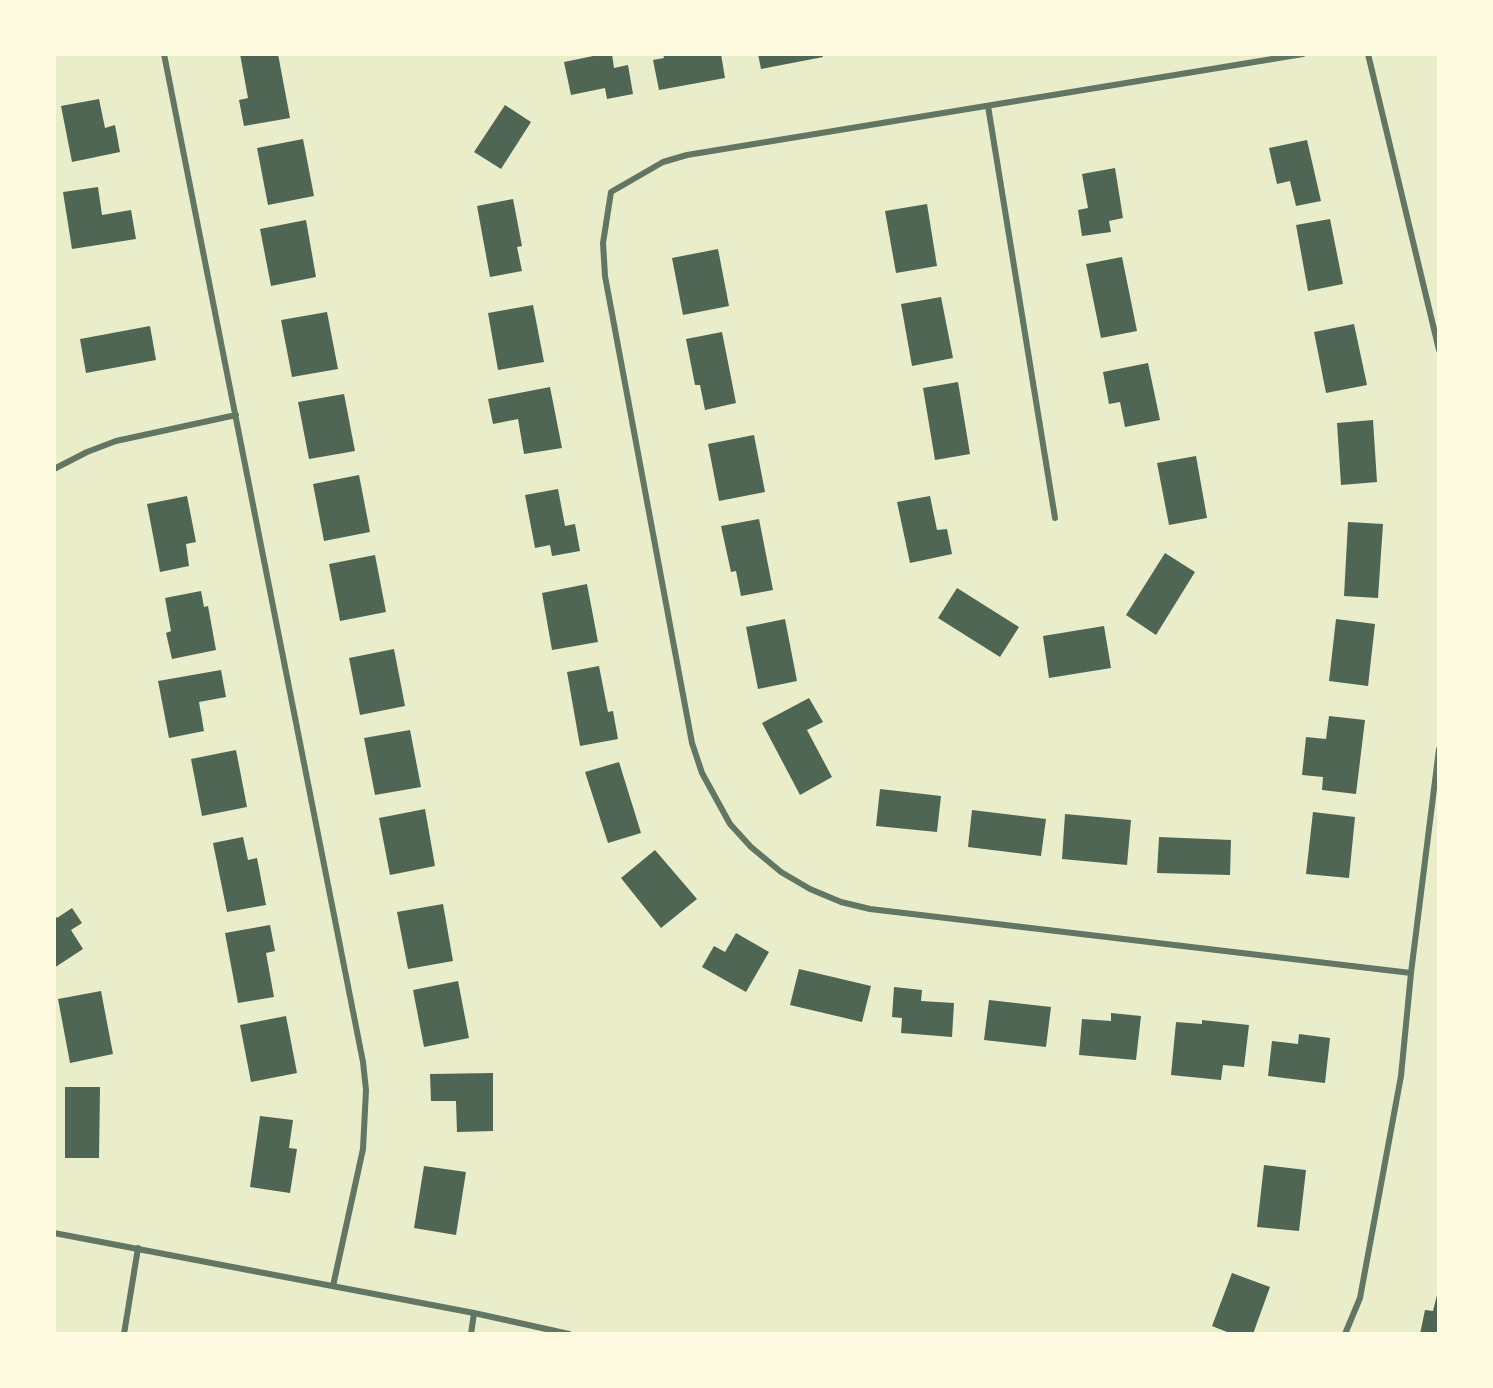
<!DOCTYPE html>
<html>
<head>
<meta charset="utf-8">
<style>
  body { margin:0 }
  #map { position:relative; width:1493px; height:1388px; overflow:hidden; background:#e9edc9; font-family:Roboto,sans-serif }
  canvas { display:block }
  .frame { position:absolute; inset:0; border:56px solid #fefae0; pointer-events:none }
</style>
</head>
<body>
<div id="map">
<canvas width="1493" height="1388"></canvas>
<div class="frame"></div>
</div>
<script>
const g = document.querySelector('canvas').getContext('2d');
g.lineJoin = 'round';
function fill(path, color) { g.fillStyle = color; g.fill(path, 'evenodd'); }
const shape = rows => new Path2D(rows.map(r => 'M' + r).join(''));
function stroke(path, color, width, dash) { g.strokeStyle = color; g.lineWidth = width; g.lineCap = dash ? 'butt' : 'round'; g.setLineDash(dash || []); g.stroke(path); }
fill(shape([
  [240,54,278,54,290,118,244,126,239,100,248,98],
  [603,54,612,54,614,68,628,65,633,94,607,99,605,88,571,95,564,62],
  [663,54,721,54,725,78,659,90,653,60,664,58],
  [758,54,822,54,823,57,761,69],
  [99,99,105,128,115,125,120,152,72,162,61,106],
  [505,105,531,122,501,169,474,152],
  [303,139,314,196,268,205,257,148],
  [1307,140,1321,201,1296,206,1290,181,1277,184,1269,148],
  [1115,168,1123,218,1109,221,1111,232,1082,236,1078,210,1088,208,1082,174],
  [98,187,102,215,131,210,136,239,72,249,63,192],
  [513,199,522,246,517,247,522,271,490,277,477,206],
  [927,204,937,266,896,273,885,211],
  [1330,219,1343,284,1308,291,1296,225],
  [306,220,316,277,271,286,260,229],
  [718,249,729,306,683,315,672,258],
  [1122,257,1137,331,1101,338,1086,264],
  [941,297,953,358,912,366,901,304],
  [533,305,544,362,498,370,488,313],
  [327,312,338,369,292,377,281,320],
  [1354,324,1367,385,1326,393,1314,332],
  [150,326,156,360,86,373,80,339],
  [722,332,736,403,705,410,700,385,695,385,686,339],
  [1148,363,1160,420,1125,427,1120,402,1109,404,1103,372],
  [958,382,970,454,935,460,923,388],
  [550,387,562,448,524,454,518,419,493,424,488,399],
  [344,394,355,451,309,459,298,402],
  [1373,420,1377,482,1341,485,1337,423],
  [754,435,765,492,719,501,708,444],
  [1196,456,1207,518,1169,525,1157,463],
  [359,475,370,532,324,541,313,484],
  [558,489,565,526,575,524,580,551,552,556,550,545,535,548,525,495],
  [187,496,196,542,186,544,189,566,160,572,147,504],
  [930,496,937,530,947,529,952,554,910,563,897,502],
  [759,519,773,590,741,596,736,571,731,572,721,526],
  [1348,522,1383,524,1378,598,1344,596],
  [1165,553,1195,572,1156,635,1126,615],
  [375,555,386,612,340,621,329,564],
  [587,584,598,642,552,650,542,593],
  [957,588,1019,627,1000,657,938,618],
  [201,591,204,607,208,606,216,650,172,659,166,633,171,631,165,598],
  [785,619,797,681,758,689,746,627],
  [1336,619,1375,624,1368,686,1329,681],
  [1104,626,1111,668,1049,678,1043,636],
  [394,649,405,706,360,715,349,658],
  [599,666,608,712,613,711,618,739,580,746,567,672],
  [221,670,226,697,199,702,204,731,169,738,158,681],
  [809,698,823,722,807,730,832,777,800,795,762,723],
  [1329,716,1365,720,1356,794,1322,790,1323,777,1302,775,1306,737,1326,739],
  [410,730,421,787,375,795,364,738],
  [236,750,247,807,202,816,191,759],
  [619,762,641,833,608,843,585,772],
  [880,789,941,796,937,832,876,826],
  [425,809,435,866,390,875,379,818],
  [972,810,1046,819,1041,856,968,847],
  [1313,812,1355,817,1349,878,1306,874],
  [1065,814,1131,820,1127,865,1062,859],
  [243,837,248,860,257,858,266,905,227,912,213,843],
  [1159,837,1231,840,1230,875,1157,873],
  [655,850,697,899,661,928,621,878],
  [443,904,453,961,408,969,397,912],
  [72,908,82,923,71,930,83,949,54,968,54,914,57,918],
  [270,925,275,951,266,953,274,997,238,1003,225,933],
  [736,933,769,952,746,992,702,967,714,946,725,952],
  [799,969,871,986,862,1022,790,1005],
  [458,981,469,1038,424,1047,413,990],
  [894,987,922,990,921,1001,954,1003,952,1037,901,1033,902,1018,892,1017],
  [101,991,113,1054,70,1063,58,999],
  [989,1000,1051,1007,1046,1047,984,1040],
  [1111,1013,1141,1016,1136,1060,1079,1055,1082,1019,1111,1021],
  [286,1016,297,1073,251,1082,240,1025],
  [1202,1020,1249,1025,1244,1067,1223,1065,1221,1080,1171,1075,1176,1022,1202,1024],
  [1299,1034,1330,1038,1325,1083,1268,1076,1272,1041,1298,1044],
  [493,1073,493,1131,457,1132,456,1101,431,1101,430,1074],
  [65,1087,100,1087,99,1158,65,1158],
  [260,1116,293,1120,289,1148,297,1149,290,1193,250,1187],
  [1264,1165,1306,1170,1299,1231,1257,1227],
  [424,1166,466,1172,456,1235,414,1228],
  [1232,1273,1270,1287,1253,1334,1232,1334,1212,1326],
  [1437,1295,1439,1334,1420,1334,1425,1310,1433,1311]
]), '#4f6655');
stroke(shape([
  [164,54,363,1062,366,1090,363,1149,333,1286],
  [1303,54,687,155,663,162,611,192,603,243,605,276,692,743,702,773,730,824,751,847,781,872,810,889,841,902,870,909,1411,973],
  [1368,54,1439,350],
  [988,106,1055,518],
  [54,469,87,452,116,441,236,415],
  [54,1233,474,1313,569,1334],
  [124,1334,138,1248],
  [471,1334,474,1313],
  [1345,1334,1360,1298,1401,1076,1411,973,1439,749]
]), '#617663', 6);
</script>
</body>
</html>
